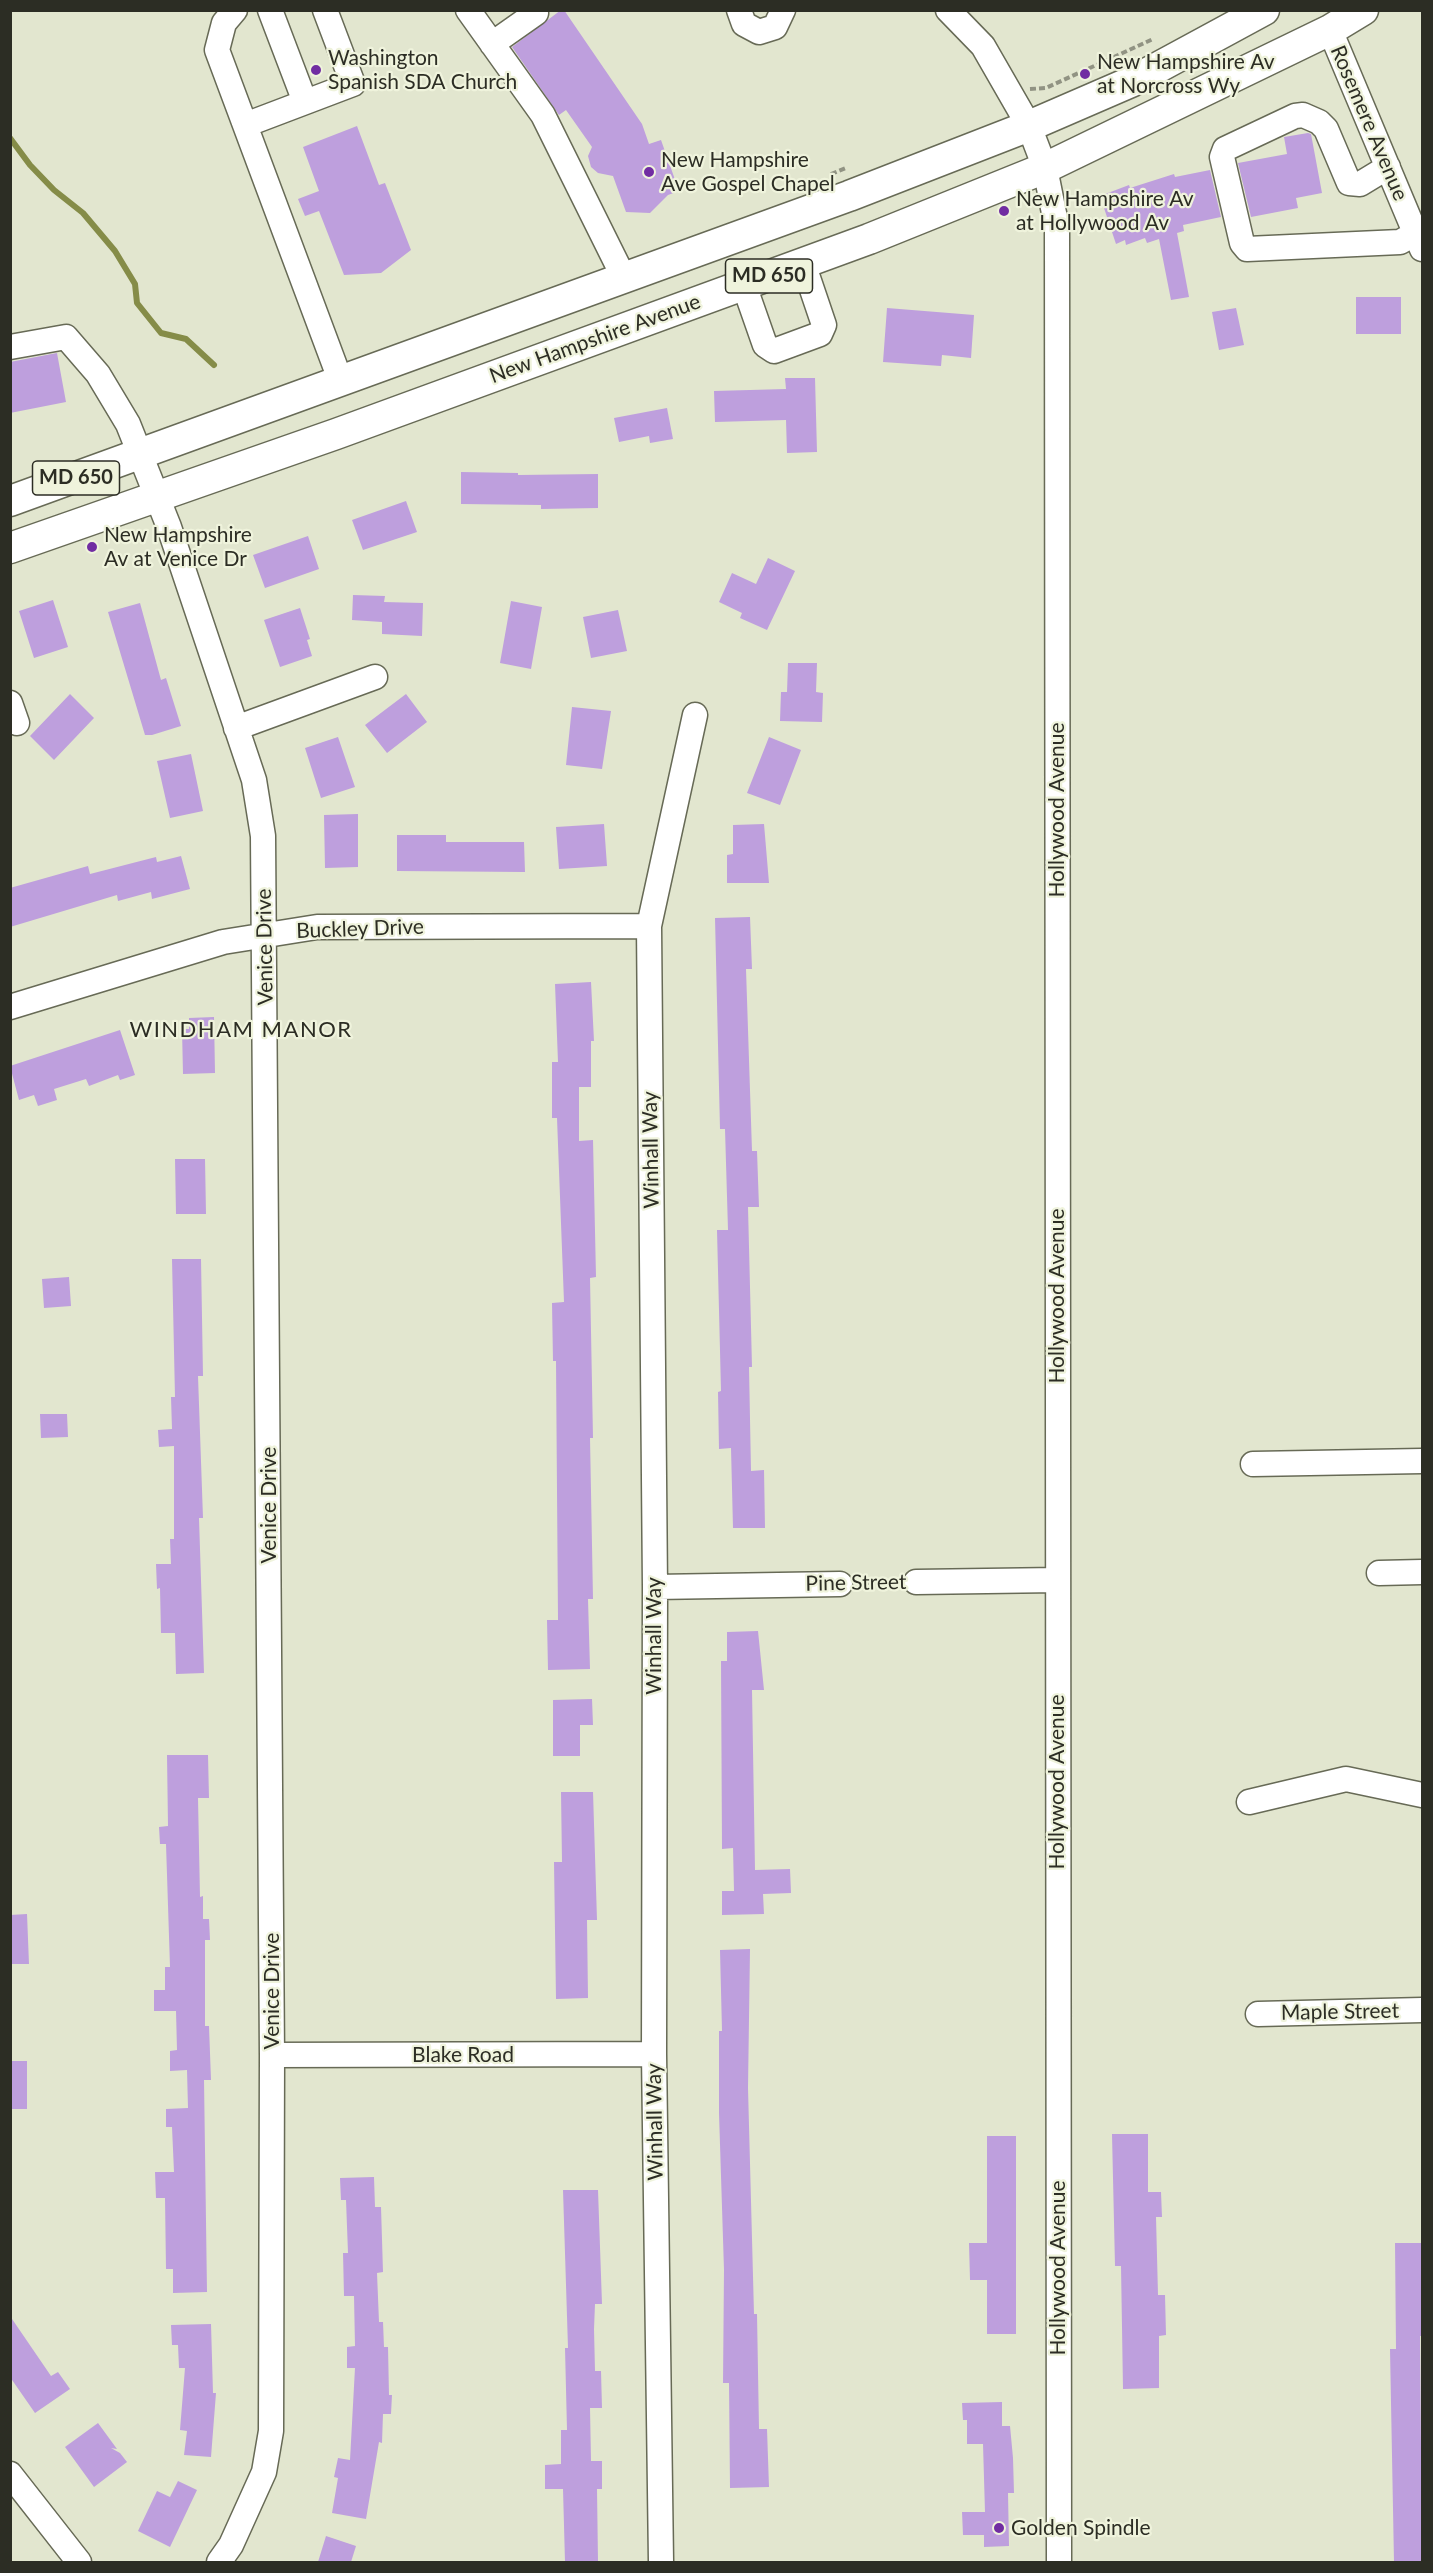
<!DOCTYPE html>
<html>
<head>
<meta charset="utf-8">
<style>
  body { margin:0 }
  #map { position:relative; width:1433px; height:2573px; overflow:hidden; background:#e2e6cf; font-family:Lato,sans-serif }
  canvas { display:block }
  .frame { position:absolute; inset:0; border:12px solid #2c2d24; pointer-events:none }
</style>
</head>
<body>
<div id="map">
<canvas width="1433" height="2573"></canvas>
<div class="frame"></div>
</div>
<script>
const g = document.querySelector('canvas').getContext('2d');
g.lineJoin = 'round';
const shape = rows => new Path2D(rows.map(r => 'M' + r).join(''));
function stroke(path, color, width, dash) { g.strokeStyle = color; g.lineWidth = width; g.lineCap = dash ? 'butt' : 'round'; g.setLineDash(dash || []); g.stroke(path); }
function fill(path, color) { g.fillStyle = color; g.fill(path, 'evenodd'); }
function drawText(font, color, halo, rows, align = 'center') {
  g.font = font + ' Lato,sans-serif'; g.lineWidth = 4.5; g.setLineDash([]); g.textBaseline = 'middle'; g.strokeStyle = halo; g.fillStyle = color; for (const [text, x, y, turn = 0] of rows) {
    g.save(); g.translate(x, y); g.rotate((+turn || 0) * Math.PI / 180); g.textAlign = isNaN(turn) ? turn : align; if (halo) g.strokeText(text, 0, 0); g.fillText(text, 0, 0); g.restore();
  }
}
stroke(shape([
  [10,138,30,165,54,190,83,213,115,251,135,284,137,303,161,333,186,339,214,365]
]), '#858c48', 6);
fill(shape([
  [561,10,564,10,642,124,649,144,661,140,679,191,668,195,650,213,626,212,613,176,598,173,591,167,588,156,592,147,566,110,559,115,512,47],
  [357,126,379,185,385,183,411,250,381,273,344,275,319,211,305,216,298,199,319,191,303,147],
  [1308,133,1311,134,1322,193,1296,198,1298,208,1251,217,1238,163,1287,154,1284,137],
  [1210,170,1221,217,1183,225,1184,231,1177,233,1189,297,1171,300,1159,239,1147,243,1145,238,1126,245,1125,240,1116,244,1100,196,1129,185,1130,188,1174,174,1175,177],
  [1356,297,1401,297,1401,334,1356,334],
  [887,308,974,315,971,358,942,355,941,366,883,362],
  [1236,308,1244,345,1219,350,1212,312],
  [57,353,66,402,10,413,10,362],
  [785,378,815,378,817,452,787,453,786,420,715,422,714,391,786,389],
  [667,408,673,439,650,443,649,436,619,442,614,418],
  [461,472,518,473,518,475,598,474,598,508,541,509,541,505,461,504],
  [406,501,417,532,363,550,352,520],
  [308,536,319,569,265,588,253,555],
  [768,558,795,571,767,630,740,618,742,613,719,602,732,573,756,584],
  [353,595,385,596,384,602,423,603,422,636,382,634,382,622,352,620],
  [53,600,68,647,34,658,19,611],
  [511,601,542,607,531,669,500,663],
  [140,603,161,680,166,678,181,726,152,735,145,735,108,612],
  [300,608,310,639,307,640,312,656,280,667,264,620],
  [618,610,627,651,591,658,583,617],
  [788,663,817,663,816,692,823,693,822,722,780,721,781,692,787,692],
  [70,694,94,718,54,760,30,736],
  [406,694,427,722,387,753,365,725],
  [572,707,611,711,602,769,566,765],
  [338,737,355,787,321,798,305,748],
  [769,737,801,750,780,805,747,793],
  [191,754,203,811,170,818,157,761],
  [358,814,358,867,325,868,324,815],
  [604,824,607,866,559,869,556,827],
  [764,824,769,883,727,883,727,855,733,854,733,825],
  [397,835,446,835,446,842,524,842,525,872,397,871],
  [181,856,190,889,152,899,151,892,118,901,117,895,10,927,10,888,88,866,90,874,156,857,157,862],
  [750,917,752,969,746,969,752,1151,757,1151,759,1207,748,1207,752,1367,749,1367,751,1471,764,1470,765,1528,733,1528,731,1448,719,1449,718,1392,721,1391,717,1230,728,1230,725,1129,720,1129,715,918],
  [591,982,594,1041,591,1041,591,1087,579,1087,579,1141,593,1140,596,1277,590,1278,593,1438,590,1438,593,1599,588,1599,590,1669,548,1670,547,1620,558,1620,556,1361,553,1361,552,1303,564,1302,557,1118,552,1118,552,1062,558,1062,555,984],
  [214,1017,215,1073,183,1074,182,1029,189,1029,189,1018],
  [120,1030,135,1075,120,1080,118,1075,89,1086,86,1079,54,1089,57,1100,38,1106,34,1095,19,1100,10,1066],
  [175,1159,205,1159,206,1214,176,1214],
  [172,1259,201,1259,203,1376,198,1376,203,1518,199,1518,204,1673,176,1674,175,1633,161,1633,160,1588,157,1589,156,1564,171,1564,170,1539,174,1539,174,1446,159,1447,158,1430,172,1429,171,1397,175,1397],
  [69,1277,71,1306,44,1308,42,1279],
  [40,1414,67,1414,68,1437,41,1438],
  [758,1631,764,1690,752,1690,755,1870,790,1869,791,1893,763,1894,764,1914,722,1915,722,1891,734,1891,733,1848,722,1849,721,1661,727,1661,727,1632],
  [592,1699,593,1725,580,1725,580,1756,553,1756,553,1700],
  [167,1755,208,1755,209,1798,198,1798,200,1897,203,1896,203,1919,209,1919,210,1940,205,1940,205,2026,209,2026,211,2080,204,2080,207,2292,173,2293,173,2269,166,2269,165,2198,156,2198,155,2172,174,2172,172,2127,166,2127,166,2109,188,2108,187,2070,170,2071,170,2051,177,2050,176,2011,154,2011,154,1990,165,1990,165,1967,170,1967,166,1844,160,1844,159,1827,168,1826],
  [561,1792,593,1792,597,1920,587,1920,588,1998,556,1999,554,1862,562,1862],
  [27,1914,29,1964,10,1964,10,1915],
  [750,1949,748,2088,754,2314,757,2314,759,2429,767,2429,769,2487,730,2488,729,2383,723,2383,724,2270,719,2113,719,2031,722,2031,720,1950],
  [10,2061,27,2061,27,2109,10,2109],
  [1112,2134,1148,2134,1148,2192,1161,2192,1162,2217,1156,2217,1158,2295,1165,2295,1166,2335,1159,2336,1159,2388,1123,2389,1121,2266,1115,2266],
  [987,2136,1016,2136,1016,2334,987,2334,987,2280,970,2280,969,2243,987,2243],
  [374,2177,375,2207,381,2207,383,2272,377,2273,379,2322,383,2322,384,2347,388,2347,389,2395,392,2395,391,2414,383,2414,382,2443,379,2442,366,2519,332,2513,338,2478,334,2477,338,2458,350,2460,355,2368,347,2368,347,2347,355,2346,354,2296,344,2296,343,2253,348,2253,346,2200,341,2200,340,2178],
  [563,2190,598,2190,602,2304,595,2304,594,2329,595,2371,601,2371,602,2408,590,2408,591,2461,602,2461,602,2489,597,2489,598,2562,565,2562,563,2489,545,2489,545,2465,561,2464,561,2430,567,2430,565,2348,568,2348],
  [1395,2243,1422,2243,1422,2336,1420,2336,1422,2562,1394,2562,1390,2349,1396,2349],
  [10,2316,51,2376,58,2372,70,2389,35,2413,10,2377],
  [211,2324,213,2393,216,2393,211,2457,184,2455,187,2431,180,2430,185,2368,179,2368,178,2345,172,2345,171,2325],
  [1002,2402,1002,2426,1010,2426,1013,2458,1014,2493,1008,2493,1009,2546,984,2547,984,2535,963,2535,962,2512,985,2512,983,2444,967,2444,967,2420,963,2420,962,2403],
  [98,2423,117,2449,111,2448,120,2453,127,2462,94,2487,65,2447],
  [178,2481,197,2490,170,2547,138,2531,157,2491,170,2497],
  [326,2536,356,2546,351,2562,318,2562]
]), '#be9fdd');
const minor = shape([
  [235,10,224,23,217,50,341,382],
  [270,10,305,102],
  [468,10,543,115,624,278],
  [739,10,744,24,759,32,775,27,783,10],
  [948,10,983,46,1029,126,1045,168,1057,228,1059,2562],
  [1330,30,1422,249],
  [492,44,536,13],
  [245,125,353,84,325,10],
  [1388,167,1360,184,1349,183,1326,129,1319,122,1303,115,1295,116,1225,149,1222,157,1242,243,1247,249,1400,242,1416,233],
  [744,285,765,345,774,351,820,334,824,325,803,263],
  [10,347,66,337,98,374,128,424,169,527,254,780,263,836,272,2055,271,2431,264,2472,231,2545,219,2562],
  [10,703,17,723],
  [236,728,375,677],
  [10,1007,223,942,317,927,649,926],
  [1253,1464,1422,1461],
  [1379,1573,1422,1572],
  [916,1582,1057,1580],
  [655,1587,840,1584],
  [1249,1802,1346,1779,1422,1795],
  [1258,2014,1422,2010],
  [272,2055,654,2054],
  [10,2474,79,2562],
  [661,2562,654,2054,655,1587,649,926,695,715]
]);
const major = shape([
  [10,501,849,196,1029,126,1133,81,1264,10],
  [10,548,336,434,869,239,1045,168,1330,30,1363,10]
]);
stroke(minor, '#676a56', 27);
stroke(major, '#676a56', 33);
stroke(shape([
  [1030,89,1046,88,1153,39],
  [831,174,846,168],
  [859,1583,896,1583]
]), '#919383', 4, [6, 3]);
stroke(minor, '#fff', 24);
stroke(major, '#fff', 30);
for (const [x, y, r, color] of [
  [316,70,6,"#712da2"],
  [1085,74,6,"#712da2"],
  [649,172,6,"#712da2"],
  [1004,211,6,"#712da2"],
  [92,547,6,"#712da2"],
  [999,2528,6,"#712da2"]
]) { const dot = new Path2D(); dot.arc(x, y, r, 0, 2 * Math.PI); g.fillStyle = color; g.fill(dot); stroke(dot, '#eff3dc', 2); }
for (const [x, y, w] of [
  [769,276,87],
  [76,478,87]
]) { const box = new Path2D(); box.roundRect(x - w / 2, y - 17, w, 34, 4.5); g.fillStyle = '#eff3dc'; g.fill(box); stroke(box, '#2c2d24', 1.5); }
drawText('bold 20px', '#2c2d24', null, [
  ["MD 650",769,276],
  ["MD 650",76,478]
]);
drawText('21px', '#2c2d24', '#eff3dc', [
  ["Washington",328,58],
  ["Spanish SDA Church",328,82],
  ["New Hampshire Av",1097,62],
  ["at Norcross Wy",1097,86],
  ["New Hampshire",661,160],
  ["Ave Gospel Chapel",661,184],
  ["New Hampshire Av",1016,199],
  ["at Hollywood Av",1016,223],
  ["New Hampshire",104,535],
  ["Av at Venice Dr",104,559],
  ["Golden Spindle",1011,2528]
], 'left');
drawText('21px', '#2c2d24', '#eff3dc', [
  ["Rosemere Avenue",1369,123,67],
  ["New Hampshire Avenue",595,339,-20],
  ["Hollywood Avenue",1057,810,-90],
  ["Buckley Drive",360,929,-2],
  ["Venice Drive",265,947,-91],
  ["Winhall Way",651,1150,-91],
  ["Hollywood Avenue",1057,1296,-90],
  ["Venice Drive",269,1505,-90],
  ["Pine Street",856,1583,-1],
  ["Winhall Way",654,1636,-90],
  ["Hollywood Avenue",1057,1782,-90],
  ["Venice Drive",272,1991,-90],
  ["Maple Street",1340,2012,-1],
  ["Blake Road",463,2055],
  ["Winhall Way",655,2122,-91],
  ["Hollywood Avenue",1058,2268,-90]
]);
g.letterSpacing = '1.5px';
drawText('22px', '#2c2d24', '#eff3dc', [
  ["WINDHAM MANOR",241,1030]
]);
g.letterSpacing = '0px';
</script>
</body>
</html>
